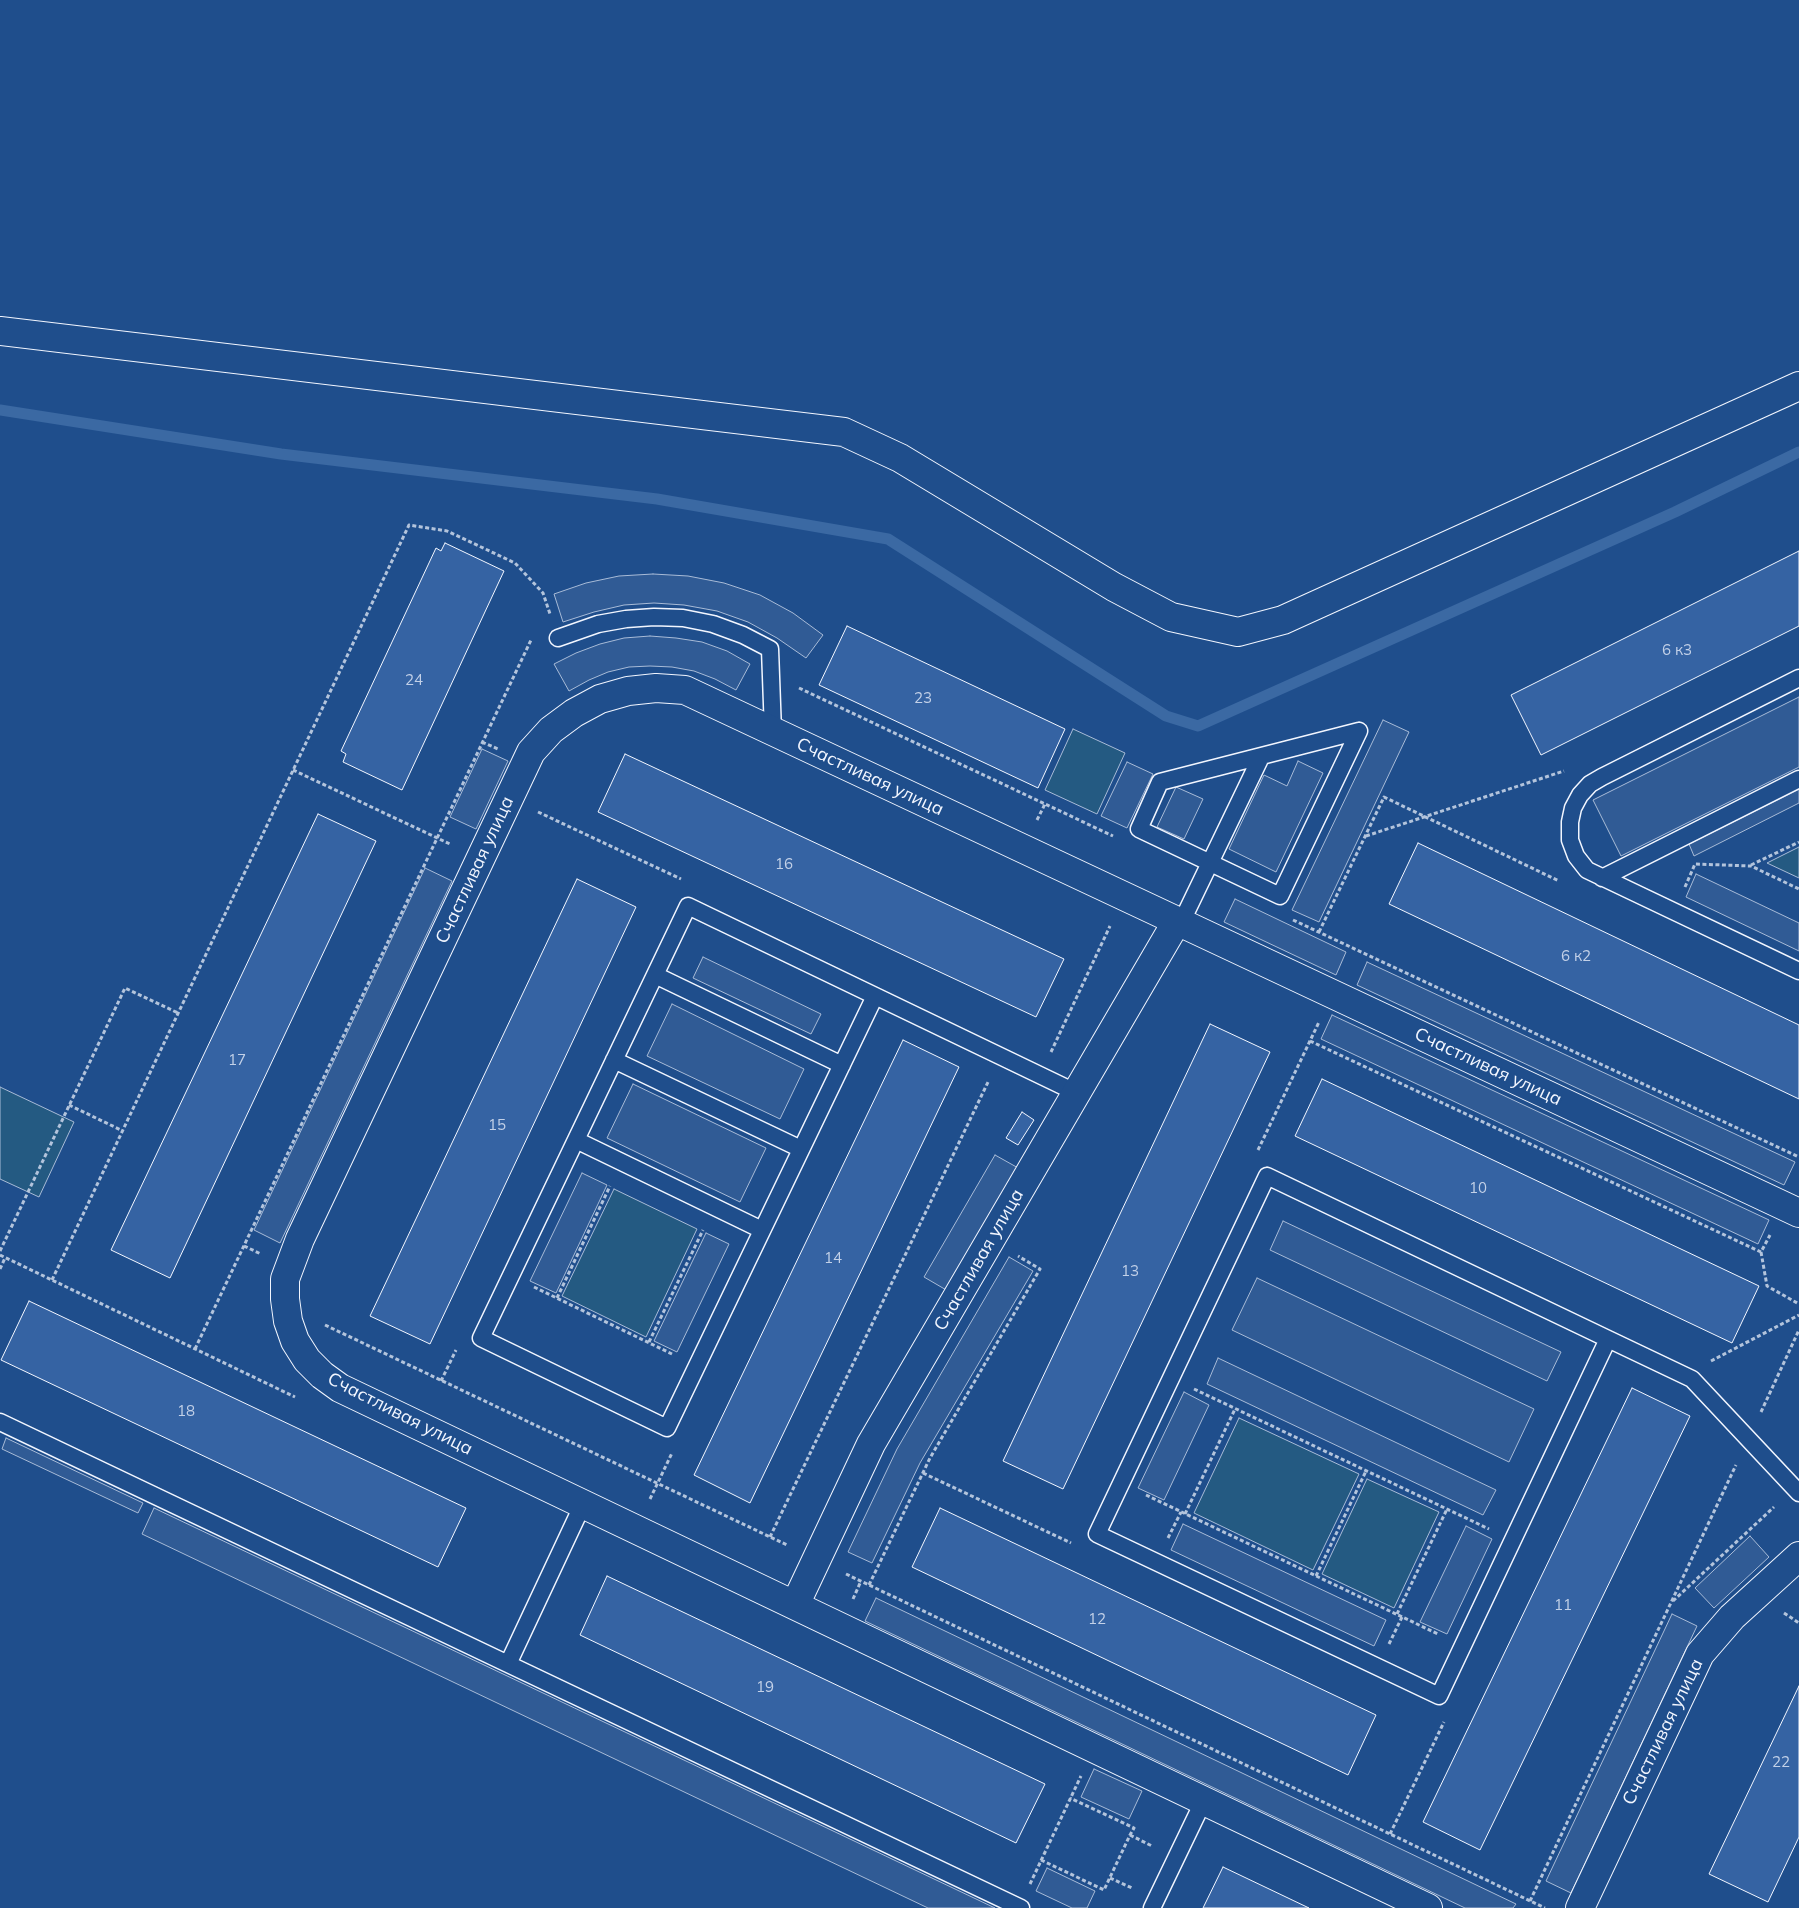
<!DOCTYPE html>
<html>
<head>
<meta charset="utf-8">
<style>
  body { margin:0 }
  canvas { display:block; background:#1f4e8c }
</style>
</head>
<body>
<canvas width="1799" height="1908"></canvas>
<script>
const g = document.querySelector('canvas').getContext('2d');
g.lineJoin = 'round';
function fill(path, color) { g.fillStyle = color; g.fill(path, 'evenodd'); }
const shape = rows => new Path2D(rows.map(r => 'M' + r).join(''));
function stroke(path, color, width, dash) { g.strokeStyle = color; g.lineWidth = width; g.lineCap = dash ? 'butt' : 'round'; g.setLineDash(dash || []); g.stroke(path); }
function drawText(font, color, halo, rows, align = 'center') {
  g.font = font + ' Mulish,sans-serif'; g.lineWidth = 4; g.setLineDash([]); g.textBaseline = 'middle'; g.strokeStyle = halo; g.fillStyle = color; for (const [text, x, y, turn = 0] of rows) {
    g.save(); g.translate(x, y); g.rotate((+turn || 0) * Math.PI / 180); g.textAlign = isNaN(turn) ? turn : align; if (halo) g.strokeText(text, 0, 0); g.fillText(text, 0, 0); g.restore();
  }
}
const green = shape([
  [1073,729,1125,753,1097,814,1045,790,1073,729],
  [1799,847,1799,878,1767,863,1799,847],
  [0,1087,74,1122,39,1197,0,1179,0,1087],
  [614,1189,697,1229,646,1337,562,1296,614,1189],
  [1239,1418,1359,1474,1313,1570,1194,1513,1239,1418],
  [1367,1479,1439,1512,1394,1608,1322,1574,1367,1479]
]);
fill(green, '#245a82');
stroke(green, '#a8bbd7', 1);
const parking = shape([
  [653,574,688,576,724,583,760,595,793,613,823,635,806,658,777,638,748,622,717,611,684,605,654,603,624,605,594,612,563,622,554,594,586,583,619,576,653,574],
  [650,636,676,638,702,642,727,651,750,664,736,690,715,679,694,671,672,667,650,666,629,667,608,672,589,680,569,691,554,664,576,653,600,644,624,638,650,636],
  [1799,697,1799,767,1621,856,1593,800,1799,697],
  [1383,720,1409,732,1319,922,1292,910,1383,720],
  [482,749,508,761,476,829,450,817,482,749],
  [1298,761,1323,773,1276,872,1229,849,1264,775,1287,786,1298,761],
  [1127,762,1153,774,1127,828,1101,816,1127,762],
  [1176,787,1203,799,1184,839,1157,827,1176,787],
  [1799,789,1799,803,1694,856,1689,844,1799,789],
  [425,868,452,881,280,1243,254,1230,425,868],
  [1696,874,1799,923,1799,951,1686,897,1696,874],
  [1235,899,1346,952,1336,975,1224,922,1235,899],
  [703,957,821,1014,811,1034,693,978,703,957],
  [1367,962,1795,1162,1784,1185,1357,985,1367,962],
  [672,1004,804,1069,780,1119,647,1056,672,1004],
  [1332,1015,1769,1220,1758,1244,1321,1039,1332,1015],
  [633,1084,766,1148,740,1202,607,1138,633,1084],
  [995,1155,1020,1169,948,1291,924,1277,995,1155],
  [582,1173,607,1185,556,1293,530,1281,582,1173],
  [1283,1221,1561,1352,1547,1381,1270,1250,1283,1221],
  [706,1233,729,1244,677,1352,654,1341,706,1233],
  [1009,1257,1033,1271,920,1463,872,1563,848,1552,897,1449,1009,1257],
  [1257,1278,1534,1409,1509,1462,1232,1330,1257,1278],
  [1218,1358,1496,1490,1483,1515,1207,1384,1218,1358],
  [1184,1392,1209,1405,1164,1500,1138,1488,1184,1392],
  [6,1438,143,1503,138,1513,2,1449,6,1438],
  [154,1508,995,1908,928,1908,142,1534,154,1508],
  [1183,1524,1386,1620,1374,1646,1171,1550,1183,1524],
  [1466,1526,1492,1539,1447,1634,1420,1622,1466,1526],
  [1750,1536,1769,1557,1714,1608,1695,1588,1750,1536],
  [876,1598,1516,1904,1513,1908,1465,1908,865,1621,876,1598],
  [1672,1614,1697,1626,1571,1893,1546,1881,1672,1614],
  [1094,1769,1142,1791,1129,1819,1081,1797,1094,1769],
  [1047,1868,1095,1891,1087,1908,1072,1908,1036,1891,1047,1868]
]);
fill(parking, '#305b95');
stroke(parking, '#a8bbd7', 1);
stroke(shape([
  [0,410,281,454,657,499,888,539,1166,716,1198,726,1675,512,1799,452]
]), '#3b69a3', 11);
const building = shape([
  [445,543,504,571,402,790,343,762,346,754,341,751,436,548,441,551,445,543],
  [1799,551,1799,626,1541,755,1511,695,1799,551],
  [847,626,1065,729,1038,788,819,685,847,626],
  [625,754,1064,959,1036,1017,598,812,625,754],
  [318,814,376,841,170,1278,111,1250,318,814],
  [1418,843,1799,1025,1799,1099,1389,904,1418,843],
  [577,879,636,907,430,1344,370,1316,577,879],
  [1210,1024,1270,1052,1063,1489,1003,1461,1210,1024],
  [903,1040,959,1067,750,1503,694,1475,903,1040],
  [1322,1079,1759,1286,1732,1343,1295,1136,1322,1079],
  [1022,1112,1034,1120,1018,1145,1006,1138,1022,1112],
  [29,1301,466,1508,438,1567,1,1360,29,1301],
  [1632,1388,1690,1416,1480,1850,1423,1822,1632,1388],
  [940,1508,1376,1715,1348,1775,912,1567,940,1508],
  [607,1576,1045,1784,1016,1843,580,1635,607,1576],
  [1799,1686,1799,1837,1768,1902,1709,1874,1799,1686],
  [1223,1867,1309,1908,1203,1908,1223,1867]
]);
fill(building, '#3563a3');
stroke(building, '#f2f6ff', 1);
const service = shape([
  [558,638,598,624,626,619,654,617,683,618,713,624,743,635,770,649,773,732],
  [1799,678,1602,777,1590,784,1580,795,1573,808,1570,822,1570,840,1576,856,1587,870,1799,971],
  [1359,731,1280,896,1139,829,1160,782,1359,731],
  [1602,878,1799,779],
  [1181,923,1261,757],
  [655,975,842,1065],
  [875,996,667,1428,481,1338,688,906,1077,1093],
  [614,1060,801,1149],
  [576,1140,762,1230],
  [1267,1176,1608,1339,1439,1696,1097,1534,1267,1176],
  [1608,1339,1692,1379,1799,1493],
  [0,1422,508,1664],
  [583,1504,508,1664,1021,1908],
  [1152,1908,1204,1800]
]);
const minor = shape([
  [0,331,844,432,900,458,1114,587,1171,617,1238,632,1283,620,1799,386],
  [795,1605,871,1444,1177,921],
  [1428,1908,340,1388,322,1375,307,1360,295,1341,288,1321,285,1299,285,1279,300,1239,531,752,551,730,574,713,600,699,628,691,656,688,685,690,1799,1213],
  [1580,1908,1700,1654,1732,1617,1799,1556]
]);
stroke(service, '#f2f6ff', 19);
stroke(minor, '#f2f6ff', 30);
stroke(shape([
  [799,688,1113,836],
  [482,742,498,749],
  [293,770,450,844],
  [538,812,681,879],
  [1037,820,1045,804],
  [1366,836,1564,771],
  [1751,865,1799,842],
  [1685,887,1695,864,1751,866,1799,889],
  [1293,920,1799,1157],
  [1319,932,1384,797,1559,881],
  [1310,1041,1761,1252,1770,1235],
  [1051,1052,1110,926],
  [69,1105,123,1131],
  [1258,1150,1319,1022],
  [244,1246,261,1254],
  [0,1251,125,988,178,1013],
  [1761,1252,1767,1286,1799,1304],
  [0,1255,295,1397],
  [0,1269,5,1258],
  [52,1280,409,525,447,531,515,563,543,593,550,614],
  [534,1287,672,1354],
  [557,1298,610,1186],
  [325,1325,787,1545],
  [649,1342,703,1230],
  [195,1349,531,640],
  [1711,1361,1799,1315],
  [441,1381,456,1350],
  [1194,1389,1489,1529],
  [1761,1412,1799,1330],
  [923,1473,1071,1543],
  [1146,1495,1438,1634],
  [650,1499,672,1453],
  [1185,1514,1235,1409],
  [770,1537,989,1080],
  [1168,1538,1181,1512],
  [846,1574,1545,1908],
  [1316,1576,1366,1471],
  [869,1585,930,1458,1040,1269,1018,1256],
  [853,1599,861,1581],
  [1673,1601,1774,1507],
  [1784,1613,1799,1623],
  [1397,1614,1447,1509],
  [1389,1644,1402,1617],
  [1390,1834,1444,1722],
  [1130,1835,1152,1846],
  [1041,1860,1104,1890,1130,1835,1134,1828,1070,1798],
  [1110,1878,1132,1888],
  [1030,1884,1081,1776],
  [1530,1901,1736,1465]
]), '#b3c4dc', 3, [4, 2.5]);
stroke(service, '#1f4e8c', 16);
stroke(minor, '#1f4e8c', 28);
drawText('15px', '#c3d1e8', null, [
  ["6 к3",1677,650],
  ["24",414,680],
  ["23",923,698],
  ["16",784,864],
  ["6 к2",1576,956],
  ["17",237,1060],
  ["15",497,1125],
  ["10",1478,1188],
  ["14",833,1258],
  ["13",1130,1271],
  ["18",186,1411],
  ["11",1563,1605],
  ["12",1097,1619],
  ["19",765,1687],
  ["22",1781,1762]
]);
drawText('18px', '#f2f6ff', '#1f4e8c', [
  ["Счастливая улица",870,777,25],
  ["Счастливая улица",475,870,-65],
  ["Счастливая улица",1488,1067,25],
  ["Счастливая улица",979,1260,-60],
  ["Счастливая улица",400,1414,27],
  ["Счастливая улица",1663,1732,-64]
]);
</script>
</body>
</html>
